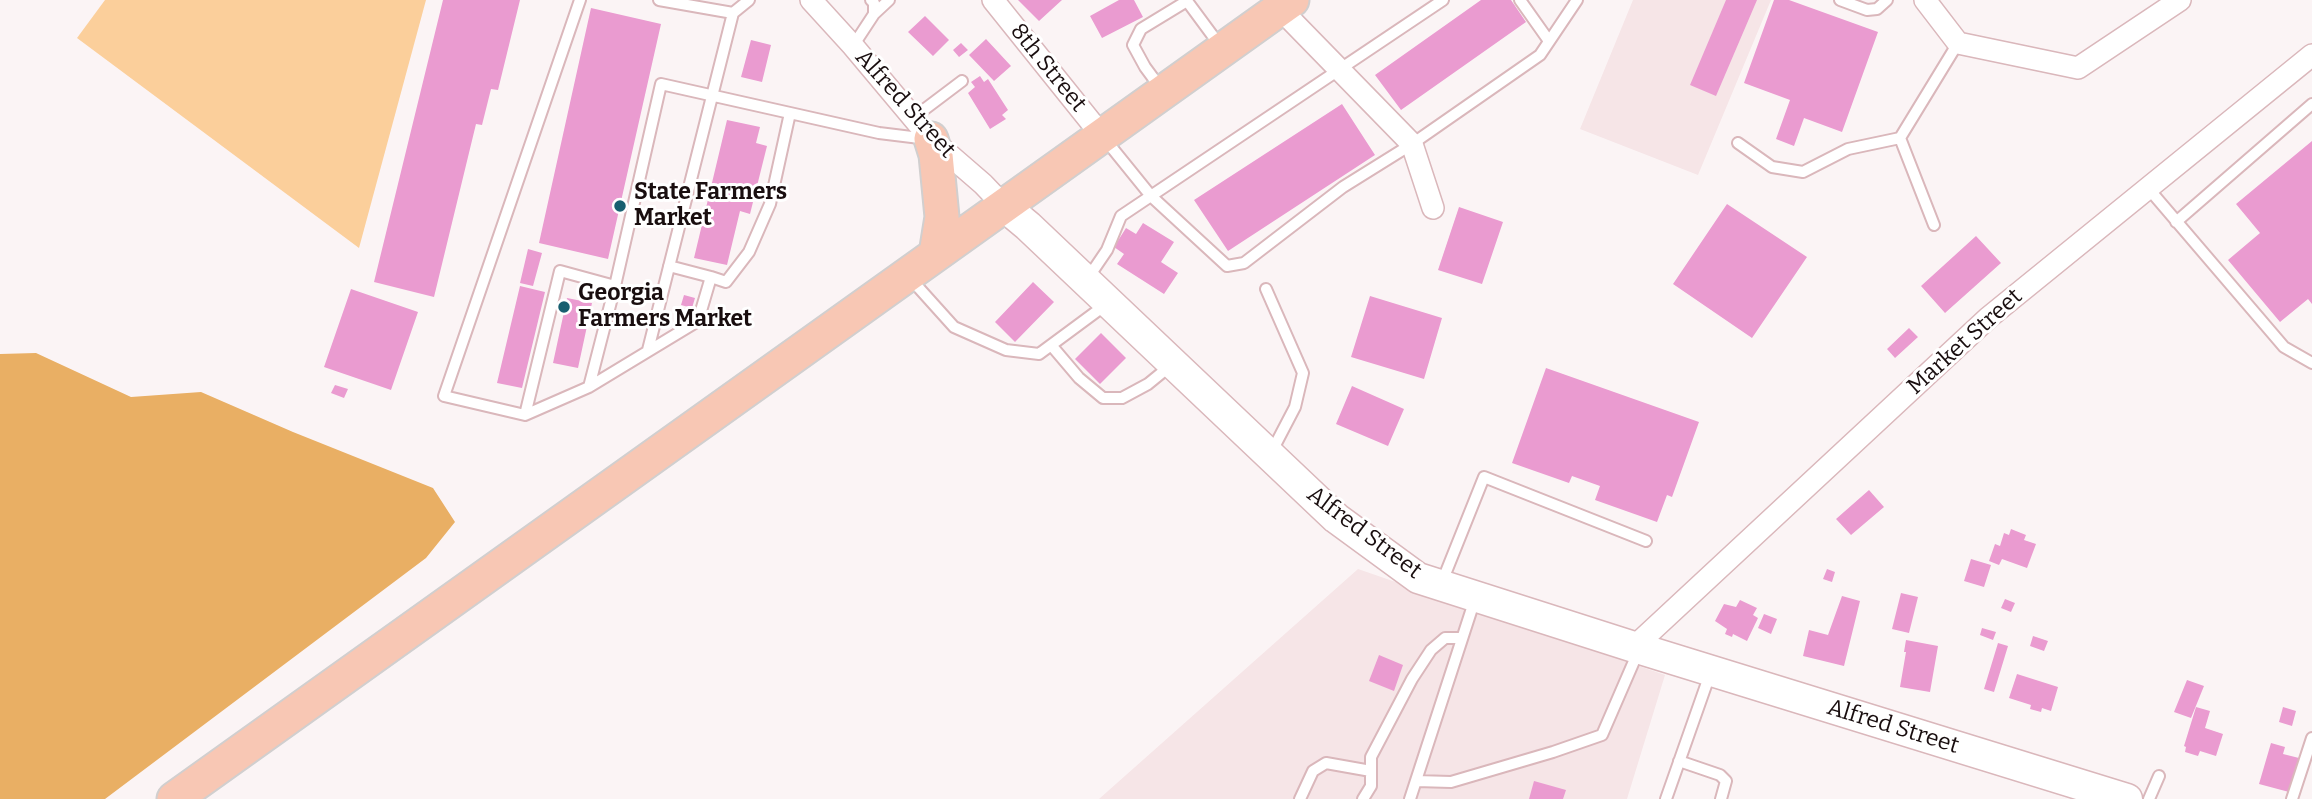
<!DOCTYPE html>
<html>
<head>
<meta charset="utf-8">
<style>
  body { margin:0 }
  canvas { display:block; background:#fbf4f5 }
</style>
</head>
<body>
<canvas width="2312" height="799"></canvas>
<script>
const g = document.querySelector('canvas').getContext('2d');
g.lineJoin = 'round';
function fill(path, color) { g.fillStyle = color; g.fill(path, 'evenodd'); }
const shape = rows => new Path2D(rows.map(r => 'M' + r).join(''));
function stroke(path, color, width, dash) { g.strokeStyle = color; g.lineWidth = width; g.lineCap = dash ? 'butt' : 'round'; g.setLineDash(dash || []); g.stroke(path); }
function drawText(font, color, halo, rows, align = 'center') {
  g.font = font + ' Bitter,serif'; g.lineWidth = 6; g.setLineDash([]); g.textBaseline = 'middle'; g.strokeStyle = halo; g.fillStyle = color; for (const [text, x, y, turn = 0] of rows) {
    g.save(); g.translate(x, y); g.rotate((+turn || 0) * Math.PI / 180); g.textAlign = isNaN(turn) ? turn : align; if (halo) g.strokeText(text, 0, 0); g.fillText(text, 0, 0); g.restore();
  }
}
fill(shape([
  [1633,0,1771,0,1698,175,1580,129],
  [1358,569,1665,675,1627,799,1099,799]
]), '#f6e5e7');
fill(shape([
  [105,0,426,0,359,248,77,38]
]), '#fbcf9b');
fill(shape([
  [36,353,131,397,201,392,293,432,433,488,455,522,426,558,105,799,0,799,0,354]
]), '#e9af64');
fill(shape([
  [443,0,520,0,498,90,491,89,482,125,476,124,434,297,374,282],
  [1018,0,1062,0,1039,21],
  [1119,0,1134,0,1143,17,1102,38,1090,16],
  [1481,0,1511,0,1526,22,1401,110,1375,75],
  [1726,0,1757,0,1716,96,1690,85],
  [1774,0,1789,0,1878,32,1842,132,1804,118,1794,146,1776,139,1790,100,1744,83],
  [591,8,661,24,608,259,539,243],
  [925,16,949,40,933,56,908,32],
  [986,39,1011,66,994,81,969,55],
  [751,40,771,45,762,82,741,77],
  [961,43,968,50,959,57,953,50],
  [980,76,984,82,988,79,1008,110,1002,115,1006,119,990,129,968,93,975,87,971,82],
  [1342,104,1375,155,1228,251,1194,200],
  [727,120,760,127,756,143,767,146,750,214,740,211,727,265,694,258],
  [2312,141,2312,304,2308,299,2280,322,2228,260,2260,233,2236,204],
  [1727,204,1807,257,1752,338,1673,284],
  [1459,207,1503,222,1482,284,1438,270],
  [1143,223,1174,242,1161,262,1178,273,1164,294,1117,264,1124,254,1114,247,1126,228,1136,234],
  [1976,236,2001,263,1945,313,1921,286],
  [528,249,542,253,533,286,520,283],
  [1033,282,1054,302,1015,342,995,322],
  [520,286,545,292,522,388,497,383],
  [351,289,418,312,391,390,324,367],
  [684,295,695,298,692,308,681,305],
  [1370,296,1442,318,1424,379,1351,357],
  [567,298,592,303,578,368,553,363],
  [1909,328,1918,337,1895,358,1887,349],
  [1101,333,1126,358,1100,384,1075,359],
  [1546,368,1699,422,1672,497,1667,495,1657,522,1595,500,1600,486,1572,476,1569,483,1512,463],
  [335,385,348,389,344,398,331,393],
  [1352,386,1404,409,1388,446,1336,424],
  [1869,490,1884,507,1851,535,1836,519],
  [2011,529,2026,535,2024,540,2036,544,2027,568,2002,559,1999,565,1989,561,1995,544,2000,546,2004,533,2009,535],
  [1971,559,1991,565,1984,587,1964,581],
  [1827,569,1835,572,1832,582,1823,579],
  [1901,593,1918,597,1909,633,1892,629],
  [1842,596,1860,601,1844,666,1803,656,1809,630,1828,635],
  [2005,599,2015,603,2011,612,2001,608],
  [1740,600,1757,608,1753,615,1758,618,1747,641,1733,634,1732,637,1725,634,1727,629,1715,621,1724,604,1736,607],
  [1764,614,1777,619,1771,634,1758,628],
  [1982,628,1996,632,1993,640,1980,635],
  [2033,636,2048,641,2044,651,2030,646],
  [1906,640,1938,646,1930,692,1900,687,1906,652,1904,652],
  [1998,643,2008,646,1994,692,1984,689],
  [1379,655,1403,665,1394,691,1369,681],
  [2017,674,2058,687,2051,711,2042,708,2041,712,2030,709,2031,705,2009,698],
  [2187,680,2204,686,2191,718,2174,712],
  [2196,707,2210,711,2205,728,2223,734,2216,756,2200,751,2198,756,2185,752,2186,747,2184,746],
  [2283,707,2296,711,2292,726,2279,722],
  [2271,743,2285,747,2283,754,2299,758,2289,792,2259,784],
  [1534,781,1566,790,1563,799,1529,799]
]), '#ea9bd0');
const lane = shape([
  [580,0,444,396,525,415,589,387,698,321,711,277,726,282,749,252,770,204,790,113],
  [659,0,733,13],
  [1520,0,1549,41],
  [1840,0,1867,10,1877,9,1887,0],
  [874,14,889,0],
  [853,46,874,14,874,3,871,0],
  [1162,90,1145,67,1133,45,1141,29,1187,1,1221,47],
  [913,118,962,81],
  [1104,138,1151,196,1227,266,1244,263,1343,187,1412,144,1540,55,1577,0],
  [1738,143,1772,167,1803,172,1848,149,1900,138],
  [2148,188,2284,347,2312,363],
  [2176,222,2312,104],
  [1934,225,1900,138,1958,43],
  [669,266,711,277],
  [909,277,954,327,1006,350,1039,354,1108,303],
  [1088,278,1107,250,1121,216,1443,0],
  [1266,289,1303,373,1295,407,1271,453],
  [1051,345,1079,378,1103,398,1122,398,1148,384,1170,366],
  [648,350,733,13,749,0],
  [589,387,615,286,661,84,879,133,928,139],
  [525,415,560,271,615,286],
  [1442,582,1484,477,1646,541],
  [1679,761,1720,775,1726,781,1721,799],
  [1416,781,1451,782,1553,752,1602,735,1638,652],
  [1300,799,1313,771,1326,763,1371,771],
  [1363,799,1371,786,1371,757,1412,679,1431,650,1445,638,1460,638],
  [1410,799,1475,599],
  [1666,799,1710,674],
  [2149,799,2159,776],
  [2292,799,2312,738]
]);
const street = shape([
  [811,0,853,46,931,139,983,184,1004,206],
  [993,0,1103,137],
  [1275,0,1290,19,1412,144,1433,208],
  [1925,0,1958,43,2078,68,2180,0],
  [1634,647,1988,318,2312,55]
]);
const secondary = shape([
  [1004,206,1028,226,1336,518,1418,578,1634,647,2127,799]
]);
const primary = shape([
  [931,139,936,155,942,217,936,254],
  [174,799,1292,0]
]);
stroke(lane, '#dab7bb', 14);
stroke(street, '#dab7bb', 24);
stroke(secondary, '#dab7bb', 33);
stroke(primary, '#d1cfcf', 37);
stroke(lane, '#fff', 10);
stroke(street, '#fff', 21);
stroke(secondary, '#fff', 30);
stroke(primary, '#f8c7b4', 33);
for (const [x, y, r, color] of [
  [620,206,7,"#185f70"],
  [564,307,7,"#185f70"]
]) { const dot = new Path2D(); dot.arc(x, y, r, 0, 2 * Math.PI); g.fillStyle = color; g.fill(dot); stroke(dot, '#fff', 2.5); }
drawText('23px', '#190e0f', '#fff', [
  ["8th Street",1048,68,51],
  ["Alfred Street",905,104,48],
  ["Market Street",1965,342,-42],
  ["Alfred Street",1364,533,37],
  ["Alfred Street",1893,727,17]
]);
drawText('bold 23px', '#190e0f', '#fff', [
  ["State Farmers",634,193],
  ["Market",634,219],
  ["Georgia",578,294],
  ["Farmers Market",578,320]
], 'left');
</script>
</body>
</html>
